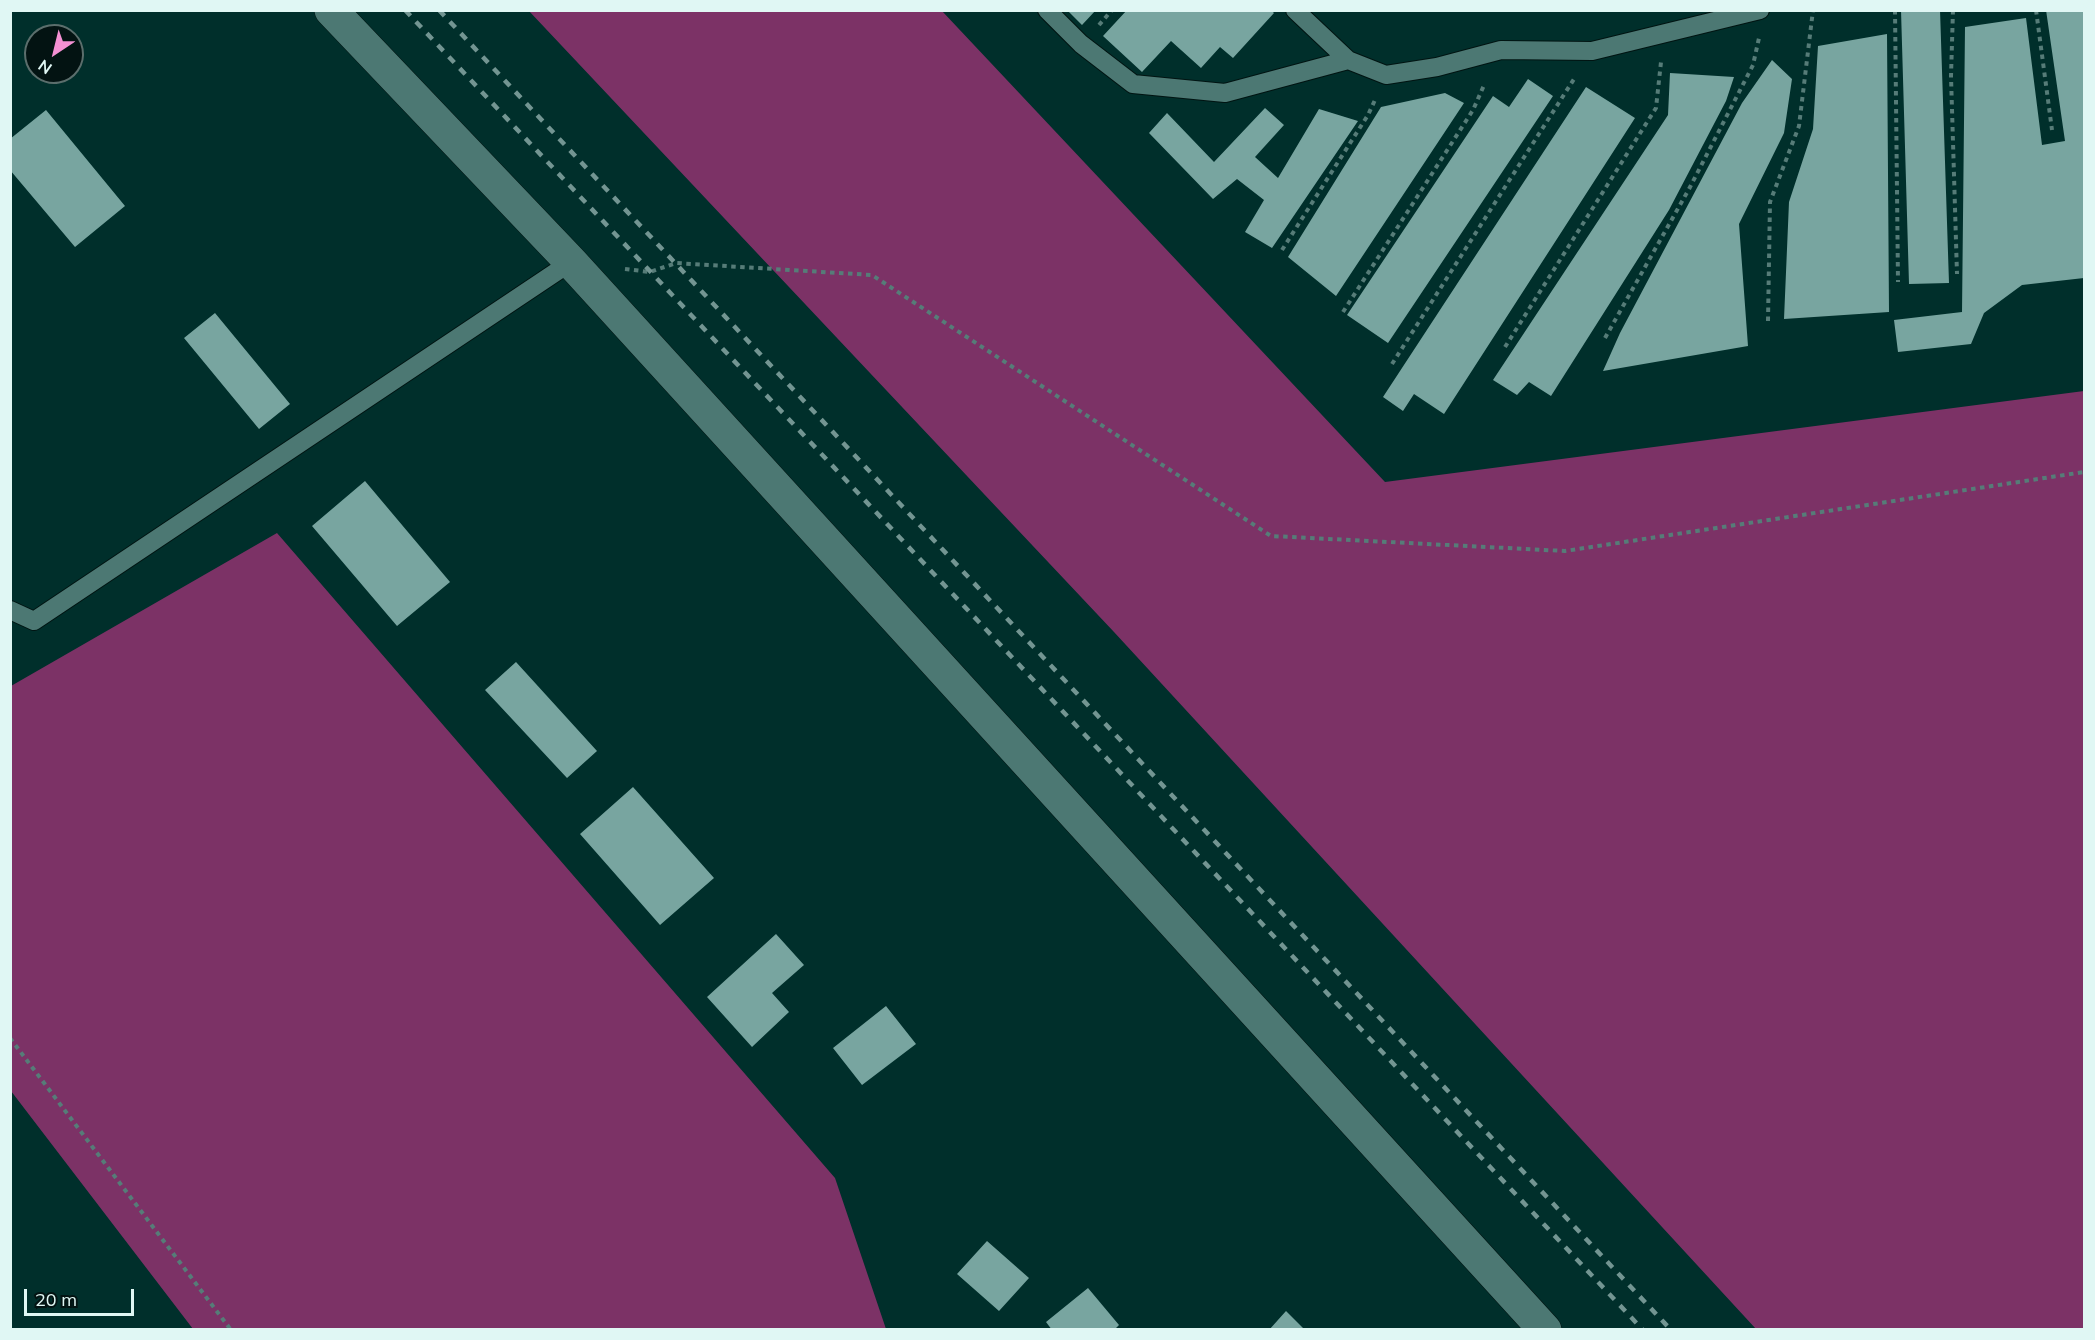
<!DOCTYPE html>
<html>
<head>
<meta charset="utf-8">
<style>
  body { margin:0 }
  #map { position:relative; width:2095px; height:1340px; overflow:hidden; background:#002f2b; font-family:Mulish,sans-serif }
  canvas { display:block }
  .frame { position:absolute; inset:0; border:12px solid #e0f7f4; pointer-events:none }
  .north { position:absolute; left:24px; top:24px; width:60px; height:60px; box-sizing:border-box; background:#031312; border:2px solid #5b6e6c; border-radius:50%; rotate:215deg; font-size:16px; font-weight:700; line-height:24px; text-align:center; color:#e0f7f4 }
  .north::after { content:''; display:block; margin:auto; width:21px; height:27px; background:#f491d3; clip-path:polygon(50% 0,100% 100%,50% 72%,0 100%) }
  .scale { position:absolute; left:24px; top:1289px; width:110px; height:27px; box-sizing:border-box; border:3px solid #e0f7f4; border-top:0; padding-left:8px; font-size:18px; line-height:21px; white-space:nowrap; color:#e0f7f4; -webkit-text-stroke:4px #031312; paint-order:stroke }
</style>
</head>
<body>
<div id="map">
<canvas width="2095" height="1340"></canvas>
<div class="frame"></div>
<div class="north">N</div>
<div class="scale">20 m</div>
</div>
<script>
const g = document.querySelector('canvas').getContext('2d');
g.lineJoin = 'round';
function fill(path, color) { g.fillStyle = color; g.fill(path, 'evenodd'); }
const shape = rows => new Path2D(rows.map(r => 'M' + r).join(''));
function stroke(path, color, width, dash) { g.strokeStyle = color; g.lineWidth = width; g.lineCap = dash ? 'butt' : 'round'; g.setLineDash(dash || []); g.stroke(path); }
fill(shape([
  [529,11,942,11,1385,482,2084,391,2084,1329,1756,1329,1114,632],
  [277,533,835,1178,886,1329,193,1329,11,1091,11,686]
]), '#7c3266');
fill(shape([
  [1067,10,1096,10,1082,25],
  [1127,10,1271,10,1274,13,1233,58,1220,47,1201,68,1171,41,1142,72,1103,36],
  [1901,10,1940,10,1949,283,1909,284],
  [2046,10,2084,10,2084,278,2022,285,1984,313,1971,344,1898,352,1894,320,1962,312,1965,27,2026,18,2042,145,2065,141],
  [1887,34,1889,312,1784,319,1789,202,1813,129,1818,46],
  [1772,60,1792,79,1784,133,1739,224,1748,346,1603,371,1620,333,1742,103],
  [1670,73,1734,77,1726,101,1669,210,1551,396,1529,382,1517,395,1493,380,1668,115],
  [1528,79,1553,96,1388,343,1347,315,1493,96,1509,107],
  [1586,87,1635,118,1444,414,1414,394,1403,411,1383,397],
  [1445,93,1464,103,1336,296,1288,257,1381,107],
  [1265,108,1284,125,1255,157,1278,178,1319,109,1358,121,1272,248,1245,232,1264,200,1237,179,1213,199,1149,133,1167,113,1214,162],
  [46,110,125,206,75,247,10,170,10,139],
  [215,313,290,404,259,429,184,338],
  [365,481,450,582,397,626,312,526],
  [516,662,597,751,567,778,485,690],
  [633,787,714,878,660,925,580,834],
  [776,934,804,965,772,993,789,1012,752,1047,707,997],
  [886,1006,916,1044,862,1085,833,1048],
  [987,1241,1029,1278,999,1311,957,1274],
  [1088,1288,1119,1325,1114,1330,1052,1330,1046,1322],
  [1286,1311,1305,1330,1269,1330]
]), '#78a5a0');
const service = shape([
  [1047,10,1081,44,1133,84,1225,93,1348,60],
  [1295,10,1348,60,1386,75,1437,67,1501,50,1592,51,1760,10],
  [10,610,34,621,571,262]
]);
const minor = shape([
  [331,10,571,262,1545,1330]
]);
stroke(service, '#001412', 20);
stroke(minor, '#001412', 34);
stroke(shape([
  [1895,10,1898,282],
  [1953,10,1951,76,1957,274],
  [2036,10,2052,130],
  [1099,25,1112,10],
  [1282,250,1368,115,1375,100],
  [625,269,650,272,676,263,872,275,1271,536,1565,551,2084,472],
  [1343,312,1473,110,1485,83],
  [1768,321,1770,202,1799,126,1813,10],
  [1605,338,1689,189,1753,65,1759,38],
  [1505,347,1656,108,1661,62],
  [1392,364,1574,79],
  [10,1038,231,1330]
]), '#567c78', 4, [4.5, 4.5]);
stroke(service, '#4c7873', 18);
stroke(minor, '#4c7873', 33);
stroke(shape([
  [405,10,1643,1330],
  [439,10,1671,1330]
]), '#739592', 4.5, [8, 8]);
</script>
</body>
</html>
